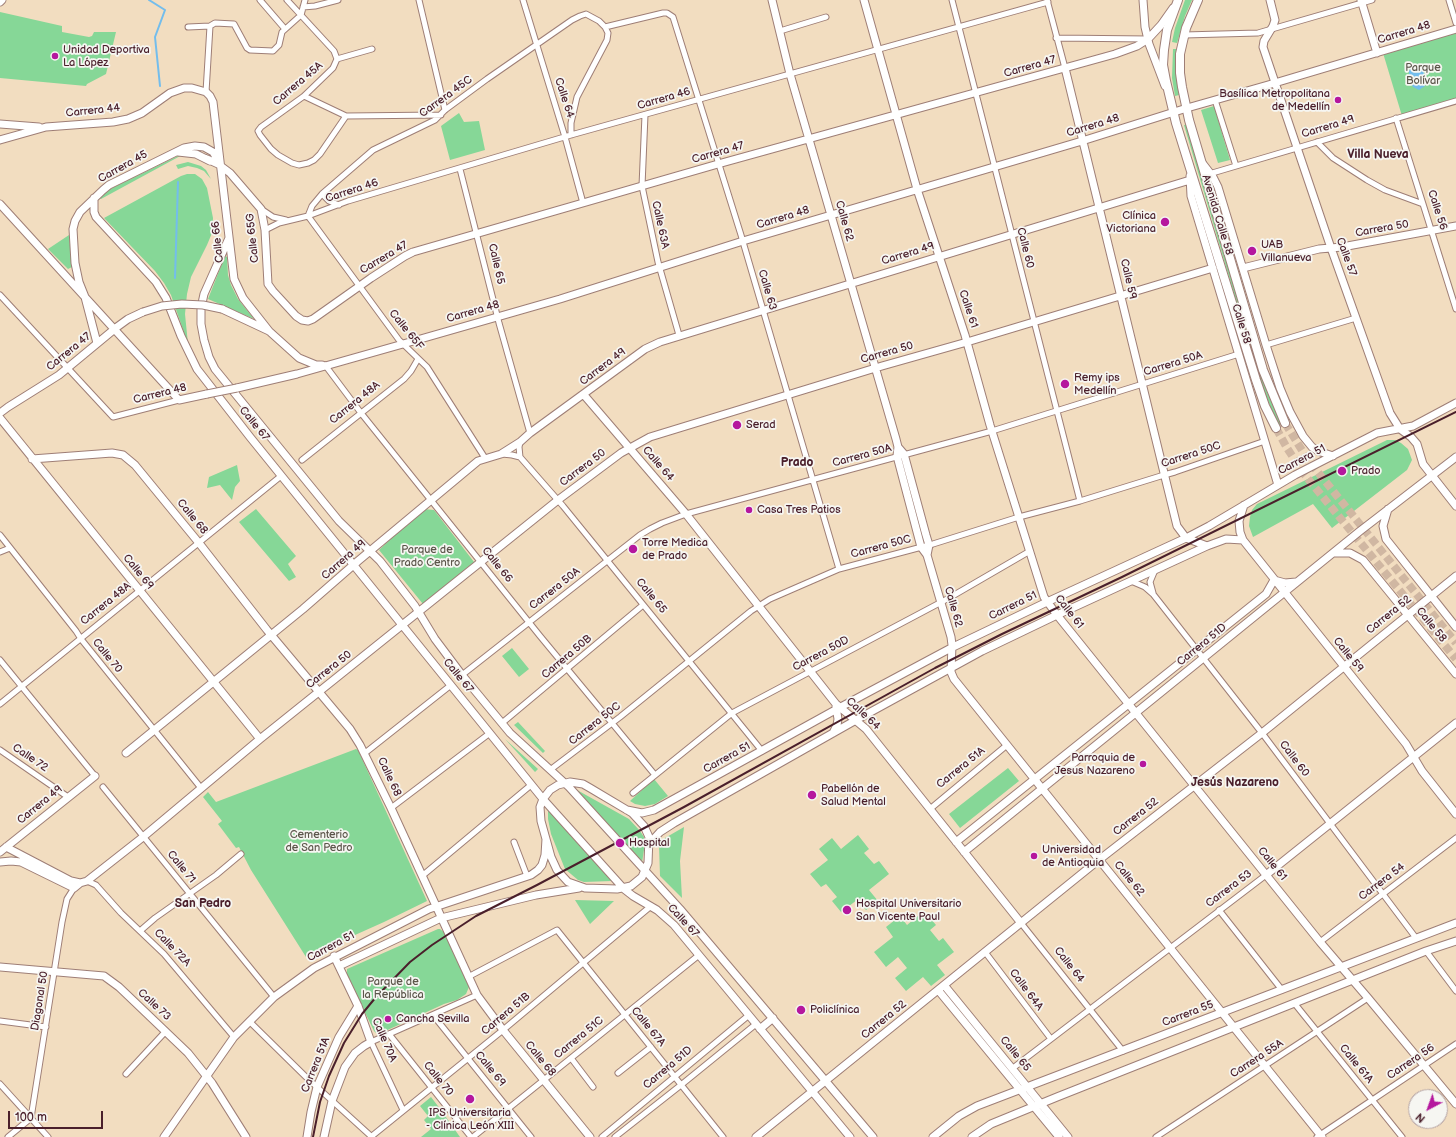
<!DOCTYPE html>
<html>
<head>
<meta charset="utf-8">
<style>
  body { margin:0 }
  #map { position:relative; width:1456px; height:1137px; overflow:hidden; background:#f2ddc0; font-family:"Balsamiq Sans",sans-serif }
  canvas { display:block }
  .north { position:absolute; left:1408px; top:1089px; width:40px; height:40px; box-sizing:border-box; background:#f6f6f2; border:1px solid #b1a0a2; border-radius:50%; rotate:221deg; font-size:11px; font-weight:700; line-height:16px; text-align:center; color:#4a1f2b }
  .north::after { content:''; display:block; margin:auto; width:14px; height:18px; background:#b5179e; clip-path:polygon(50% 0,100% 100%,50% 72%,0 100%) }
  .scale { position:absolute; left:8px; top:1111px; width:95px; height:18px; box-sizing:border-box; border:2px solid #4a1f2b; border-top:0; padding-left:5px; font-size:12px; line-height:14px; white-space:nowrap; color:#4a1f2b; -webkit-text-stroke:3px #f6f6f2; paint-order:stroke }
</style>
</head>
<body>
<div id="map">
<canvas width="1456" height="1137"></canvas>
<div class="north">N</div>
<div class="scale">100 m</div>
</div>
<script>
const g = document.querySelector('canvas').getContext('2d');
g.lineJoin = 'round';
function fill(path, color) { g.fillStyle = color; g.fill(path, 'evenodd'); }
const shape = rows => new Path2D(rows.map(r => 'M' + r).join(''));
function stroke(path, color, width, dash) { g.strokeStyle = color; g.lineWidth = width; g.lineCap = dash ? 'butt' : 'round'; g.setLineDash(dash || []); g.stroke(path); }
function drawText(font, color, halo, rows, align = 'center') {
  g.font = font + ' "Balsamiq Sans",sans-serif'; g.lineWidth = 3.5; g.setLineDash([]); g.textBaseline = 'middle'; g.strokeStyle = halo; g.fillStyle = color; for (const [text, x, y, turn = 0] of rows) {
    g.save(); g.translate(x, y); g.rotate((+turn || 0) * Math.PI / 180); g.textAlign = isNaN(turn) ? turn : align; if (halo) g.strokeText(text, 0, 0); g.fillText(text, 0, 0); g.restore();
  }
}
fill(shape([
  [1185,0,1192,0,1185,16,1177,43,1172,42,1175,28],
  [0,12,62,26,62,32,89,37,92,36,94,32,116,32,106,74,87,84,86,86,0,78],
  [1456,31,1456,100,1402,116,1383,53],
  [1173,49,1177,49,1175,62,1179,95,1175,96,1172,78],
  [1214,106,1230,160,1218,163,1201,110],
  [459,113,464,122,479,121,485,150,450,160,441,126],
  [1189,124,1262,376,1267,392,1281,424,1278,426,1259,378,1184,125],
  [180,155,182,155,101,199,100,198,106,191],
  [188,162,201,166,206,170,211,179,204,171,197,168,188,166,178,169,176,165],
  [187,174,195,174,202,179,207,188,213,218,212,233,207,245,191,277,187,294,185,314,188,344,171,295,164,283,155,271,104,218,181,176],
  [69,235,72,267,68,269,48,249],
  [225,256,227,257,228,275,231,285,238,299,254,319,208,299],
  [1387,440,1395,440,1401,443,1408,449,1412,460,1407,470,1332,528,1313,504,1253,537,1249,526,1250,517,1252,510,1257,504],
  [237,465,240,481,235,487,232,500,220,485,207,488,209,477],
  [256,509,296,556,288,564,296,577,289,581,239,522],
  [423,509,434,510,474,562,423,604,379,550],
  [512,648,529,669,519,677,502,656],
  [518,722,545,751,543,753,514,725],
  [505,739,538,769,535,772],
  [356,749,358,750,427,901,384,922,306,957,251,870,239,847,236,848,218,824,222,821,203,797,208,792,216,802],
  [1008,768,1019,781,960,828,949,814],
  [654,779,668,796,655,804,645,806,635,804,630,801],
  [577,790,629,819,640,831,644,837,645,843,642,863],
  [548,810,612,881,584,882,578,880,565,869,551,834,548,819],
  [684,827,680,861,682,898,660,876,659,845,665,838],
  [858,835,869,849,864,853,874,864,879,861,889,874,869,890,878,901,866,910,857,900,841,912,832,901,837,897,826,884,821,887,810,874,828,860,819,849,832,838,841,849],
  [575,900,614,901,590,924],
  [924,911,936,925,930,930,939,941,943,938,954,952,937,965,945,975,931,986,923,977,906,991,895,978,907,968,898,957,886,967,874,952,893,937,886,927,900,916,907,925],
  [438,929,440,929,445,933,469,987,466,994,457,1000,444,1004,381,1033,376,1033,374,1031,347,976,347,969],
  [431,1097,441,1110,460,1137,421,1137,431,1129,424,1120,428,1116,420,1106]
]), '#86d797');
fill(shape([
  [1413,66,1420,67,1423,70,1425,77,1425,86,1419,90,1413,87,1409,80,1409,71]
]), '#73bdec');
stroke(shape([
  [149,0,165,10,155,37,160,86],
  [175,278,178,182]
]), '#73bdec', 2);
stroke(shape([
  [1285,423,1308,460,1456,643],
  [1276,428,1287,448,1304,474,1456,659]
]), '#d0b7a2', 8, [8, 4]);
const street = shape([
  [260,0,285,29],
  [287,0,334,51,337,59],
  [419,0,445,110],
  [523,0,565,137,583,203],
  [952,0,1080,501],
  [1047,0,1065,68],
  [1449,0,1456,23],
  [303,7,315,6,338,0],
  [188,27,210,26,215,23,234,24,247,48,250,50,273,51,279,45,282,32,301,15,305,0],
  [605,27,663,13,667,13,673,17,741,235,839,569],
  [780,31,826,17],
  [1184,35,1258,33,1372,0],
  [1056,38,1148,39],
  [337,59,333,68,304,96,261,127,258,131,260,135,271,149,278,155,292,163,299,165,308,163,314,160,320,154,346,116],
  [337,59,372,49],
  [206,92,210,26],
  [304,96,346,116,441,115],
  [1215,100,1236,166],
  [645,115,642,186,658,262,679,335],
  [1396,118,1456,309],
  [1317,142,1333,158,1367,180,1385,190,1423,204],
  [460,169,499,323,530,433],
  [1209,174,1456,101],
  [322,194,329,201,339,205],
  [261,209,273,217,286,220],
  [308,216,312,206,322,194,373,150,435,120,445,110,487,79,572,20,580,16,586,14,599,21,605,27,608,33,607,40,577,97,571,123,571,135],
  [308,216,399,340,427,367,485,458],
  [265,230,279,223,308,216,348,201,571,135,1048,2],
  [0,295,113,417,179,400],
  [1266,345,1356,318],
  [325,365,361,413,540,636,655,775],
  [520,442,519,447,520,457,563,506,762,751],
  [502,454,512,455,520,457],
  [302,460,404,379,411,371,418,359],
  [0,535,76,631,81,639,201,788],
  [0,552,10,548],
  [1131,581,1145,587,1153,594,1262,733,1416,938],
  [1153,593,1150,582,1155,570],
  [0,660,95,776],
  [462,675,640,535,650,529,662,523,686,514,992,431,1239,354],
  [0,704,281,476],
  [502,723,643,605],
  [0,750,68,797],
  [365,753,451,685],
  [550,770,620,717,751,611,770,599,839,569,933,544,1019,517,1080,501,1164,475,1175,472,1265,441],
  [103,787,274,997],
  [633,793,732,713,949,598,1030,551],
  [391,808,490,733],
  [930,809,1007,745],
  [514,842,527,876],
  [422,876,531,785],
  [87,881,96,885,121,913,164,954,234,1037],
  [1219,910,1282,990],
  [1021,923,1123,1051],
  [140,931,155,918,216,875,241,854],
  [1320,942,1456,838],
  [1426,951,1456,991],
  [985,952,1051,1039],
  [468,977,557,930,723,1137],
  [1295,1004,1402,1137],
  [433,1015,531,1137],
  [0,1021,46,1027],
  [249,1021,306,1077,372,1137],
  [389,1034,471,1137],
  [571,1058,593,1087],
  [1013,1068,1266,875],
  [618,1073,651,1047],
  [126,1074,166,1031],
  [0,1084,48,1137],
  [403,1110,371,1042,477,995],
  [372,1136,503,1030,651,906],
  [8,1137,31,1118,62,922,67,899,74,888],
  [473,1137,699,955],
  [602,1137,749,1015],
  [615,1137,681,1085,756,1024],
  [1156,1137,1368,998],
  [1317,1137,1456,1044]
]);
const secondary = shape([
  [772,0,790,74,896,439,898,447,897,456,921,547,927,555,951,637,952,645,951,672,954,679,1322,1137],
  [864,0,917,189,965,335,990,425,1044,597,1057,615,1320,942,1368,998,1456,1104],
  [1143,0,1145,27,1149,44,1165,86],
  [1270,0,1275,20,1273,26,1264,41,1263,47,1331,248,1390,413,1400,429,1411,437,1417,444,1423,464,1456,506],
  [1361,0,1377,53],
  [0,2,2,0],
  [1065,68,1177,526,1186,538,1207,546],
  [0,124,39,127],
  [0,140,46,127,113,122,128,119,142,113,170,93,184,88,192,88,206,92,210,96,213,102,234,279,243,298,269,331],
  [178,152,196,154,210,161],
  [207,159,218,164,230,173,261,209,265,230,268,284,273,291,296,316,302,320,308,321,313,319,371,278,405,256,413,252,718,164,1115,54,1137,46,1148,39,1161,25,1173,8],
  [1203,164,1213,177,1218,187,1266,345,1280,388,1290,412,1303,436,1312,447,1318,451,1333,456],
  [1190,176,1191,196,1278,485],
  [94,198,94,212,96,217,156,282,166,298,181,336,197,369,250,437,543,799,624,889,633,896,657,910,674,925,850,1137],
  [0,204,179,400,207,394],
  [229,238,204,294,201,308,201,324,204,340,209,357,215,369,339,521,380,561,415,606,435,639,462,675,510,733,569,787,680,909,873,1137],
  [1243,268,1319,249,1342,247,1456,226],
  [222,309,269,331,299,358,316,365,322,365],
  [97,343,85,297,79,282,75,263,73,229,75,221,80,212,103,190,109,185,184,148,195,146,204,147,213,152,219,162],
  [237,388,297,374,403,344,560,299,743,241,1082,141,1187,108,1268,85,1456,29],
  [584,395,686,514,836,704,866,729,1021,923],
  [0,413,8,407,59,375,117,327,128,319,143,312],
  [0,418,260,739],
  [898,447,904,454,926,535,929,545,927,555],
  [32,459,112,453,123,455,135,465,199,543,267,630,350,729,360,745,391,808,477,995,503,1030,590,1137],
  [1244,505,1239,521,1240,532,1243,540,1406,744,1422,771,1456,814],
  [1388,509,1383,526,1386,539,1456,627],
  [1333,553,1350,553,1363,560,1456,674],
  [833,733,837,725,838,719,836,707],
  [126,753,303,609,358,561,478,461,501,454,520,442,530,433,645,349,660,342,1190,180],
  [570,782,583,784,590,788,632,813,644,826,649,837,648,863,642,877,631,886,617,889,585,888,568,882,557,870,551,857,541,821,540,807,543,799,550,790,558,785,570,782],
  [627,810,642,813,654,810,837,709,951,648,1047,602,1186,538,1209,526,1295,475,1377,433,1413,426,1456,403],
  [956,842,1266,594,1274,580,1285,583,1296,582],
  [649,844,660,832,674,823,856,720,982,651,1057,615,1207,546,1226,539,1243,540],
  [6,847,71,881,80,883],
  [0,852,95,776],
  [964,852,1360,531,1456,457],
  [0,862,11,861,21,862,74,888,80,883,87,881,143,837,260,739,558,500,621,453,650,437,882,366,967,342,1213,268],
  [1266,875,1456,723],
  [339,966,441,918,536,895,579,888],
  [0,967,104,976,119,987,188,1053,212,1083,246,1137],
  [944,985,1068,1137],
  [938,990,1059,1137],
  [760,1029,773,1018],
  [164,1137,234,1037,274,997,314,968,429,909,531,875,538,870,542,865,545,855,546,839],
  [307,1137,311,1112,317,1087,339,1037,358,1006],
  [324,1137,332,1101,345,1067,355,1053,364,1046,371,1042,358,1006,334,956],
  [756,1137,1095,863,1262,733,1456,576],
  [933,1137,959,1116,977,1106,1456,923],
  [972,1137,991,1124,1057,1097,1426,951,1456,941]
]);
const primary = shape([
  [1178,0,1167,30,1164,50,1163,65,1166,81,1176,123,1256,380,1265,406,1276,428],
  [1198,0,1186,28,1180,54,1180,73,1182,87,1189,120,1263,370,1285,423]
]);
stroke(street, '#9e7e76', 7);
stroke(secondary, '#9e7e76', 9);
stroke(primary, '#9e7e76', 10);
stroke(street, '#fff', 5);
stroke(secondary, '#fff', 7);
stroke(primary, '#fff', 8);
stroke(shape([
  [313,1137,320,1102,329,1076,344,1043,362,1014,376,997,410,962,432,945,476,916,537,885,684,807,935,668,1002,634,1122,577,1456,412]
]), '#4a1f2b', 2);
const secondaryBridge = shape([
  [143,312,162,306,182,304,203,305,222,309],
  [207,394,237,388]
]);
stroke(secondaryBridge, '#9e7e76', 9, []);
stroke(secondaryBridge, '#fff', 7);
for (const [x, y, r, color] of [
  [55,56,4,"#b5179e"],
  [1338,100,4,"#b5179e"],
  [1165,222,5,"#b5179e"],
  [1252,251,5,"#b5179e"],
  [1065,384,5,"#b5179e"],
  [737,425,5,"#b5179e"],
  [1342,471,5,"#b5179e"],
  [749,510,4,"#b5179e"],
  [633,549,5,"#b5179e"],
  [1143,764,4,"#b5179e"],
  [812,795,5,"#b5179e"],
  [620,843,5,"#b5179e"],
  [1034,856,4,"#b5179e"],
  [847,910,5,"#b5179e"],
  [801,1010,5,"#b5179e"],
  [388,1019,4,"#b5179e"],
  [470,1099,5,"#b5179e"]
]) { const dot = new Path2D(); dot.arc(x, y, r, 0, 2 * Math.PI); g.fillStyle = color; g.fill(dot); stroke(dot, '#f6f6f2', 1.5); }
drawText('11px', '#4a1f2b', '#f6f6f2', [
  ["Carrera 48",1404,33,-17],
  ["Carrera 47",1030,67,-16],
  ["Carrera 45A",298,84,-40],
  ["Carrera 45C",446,97,-36],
  ["Calle 64",564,98,72],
  ["Carrera 46",664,99,-16],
  ["Carrera 44",93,111,-6],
  ["Carrera 48",1093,126,-17],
  ["Carrera 49",1328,127,-17],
  ["Carrera 47",718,153,-16],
  ["Carrera 45",123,167,-29],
  ["Carrera 46",352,191,-18],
  ["Calle 56",1437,210,72],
  ["Avenida Calle 58",1217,215,73],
  ["Carrera 48",783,218,-17],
  ["Calle 62",844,221,74],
  ["Calle 63A",660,225,78],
  ["Carrera 50",1382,229,-10],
  ["Calle 65G",253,238,-96],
  ["Calle 66",218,242,-96],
  ["Calle 60",1025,248,76],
  ["Carrera 49",908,254,-17],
  ["Calle 57",1346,257,70],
  ["Carrera 47",384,258,-31],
  ["Calle 65",496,264,77],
  ["Calle 59",1128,279,77],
  ["Calle 63",767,290,74],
  ["Calle 61",968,309,72],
  ["Carrera 48",473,312,-16],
  ["Calle 58",1241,324,73],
  ["Calle 65F",406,330,51],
  ["Carrera 47",69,352,-39],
  ["Carrera 50",887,353,-16],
  ["Carrera 50A",1173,364,-17],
  ["Carrera 49",603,367,-37],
  ["Carrera 48",160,394,-14],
  ["Carrera 48A",355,403,-39],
  ["Calle 67",254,424,51],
  ["Carrera 50C",1191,455,-18],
  ["Carrera 50A",862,456,-15],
  ["Carrera 51",1302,460,-28],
  ["Calle 64",658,464,49],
  ["Carrera 50",583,468,-37],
  ["Calle 68",192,517,51],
  ["Carrera 50C",881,547,-15],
  ["Carrera 49",344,560,-41],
  ["Calle 66",497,565,51],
  ["Calle 69",138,572,51],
  ["Carrera 50A",555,589,-38],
  ["Calle 65",651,596,51],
  ["Carrera 48A",106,604,-39],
  ["Carrera 51",1013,606,-26],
  ["Calle 62",953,607,74],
  ["Calle 61",1069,612,52],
  ["Carrera 52",1389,615,-39],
  ["Calle 58",1431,625,51],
  ["Carrera 51D",1202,645,-39],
  ["Carrera 50D",821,654,-28],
  ["Calle 59",1348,655,51],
  ["Calle 70",107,656,51],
  ["Carrera 50B",567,657,-40],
  ["Carrera 50",329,670,-38],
  ["Calle 67",458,676,51],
  ["Calle 64",863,714,43],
  ["Carrera 50C",595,724,-38],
  ["Calle 72",30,758,34],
  ["Carrera 51",727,758,-29],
  ["Calle 60",1294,759,53],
  ["Carrera 51A",961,768,-39],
  ["Calle 68",389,777,65],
  ["Carrera 49",40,805,-39],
  ["Carrera 52",1136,817,-38],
  ["Calle 61",1272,864,51],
  ["Calle 71",181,867,51],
  ["Calle 62",1129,879,51],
  ["Carrera 54",1382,882,-37],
  ["Carrera 53",1229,889,-37],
  ["Calle 67",683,921,47],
  ["Carrera 51",331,947,-28],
  ["Calle 72A",172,948,46],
  ["Calle 64",1069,965,52],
  ["Calle 64A",1026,990,53],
  ["Diagonal 50",40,1001,-81],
  ["Calle 73",154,1005,43],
  ["Carrera 51B",506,1014,-40],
  ["Carrera 55",1188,1014,-21],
  ["Carrera 52",884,1020,-39],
  ["Calle 67A",648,1027,51],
  ["Carrera 51C",579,1038,-39],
  ["Calle 70A",384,1040,67],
  ["Calle 65",1015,1054,51],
  ["Calle 68",540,1059,51],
  ["Carrera 55A",1257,1059,-33],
  ["Carrera 56",1411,1062,-34],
  ["Calle 61A",1356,1064,51],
  ["Carrera 51A",316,1065,-68],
  ["Carrera 51D",668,1068,-40],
  ["Calle 69",490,1069,51],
  ["Calle 70",438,1079,51]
]);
drawText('11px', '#4a1f2b', '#f6f6f2', [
  ["Unidad Deportiva",63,50],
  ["La López",63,63],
  ["Basílica Metropolitana",1330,94,"right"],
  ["de Medellín",1330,107,"right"],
  ["Clínica",1156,216,"right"],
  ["Victoriana",1156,229,"right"],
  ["UAB",1261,245],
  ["Villanueva",1261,258],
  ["Remy ips",1074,378],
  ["Medellín",1074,391],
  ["Serad",746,425],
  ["Prado",1351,471],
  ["Casa Tres Patios",757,510],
  ["Torre Medica",642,543],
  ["de Prado",642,556],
  ["Parroquia de",1135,758,"right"],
  ["Jesus Nazareno",1135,771,"right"],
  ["Pabellón de",821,789],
  ["Salud Mental",821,802],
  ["Hospital",629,843],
  ["Universidad",1042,850],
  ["de Antioquia",1042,863],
  ["Hospital Universitario",856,904],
  ["San Vicente Paul",856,917],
  ["Policlínica",810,1010],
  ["Cancha Sevilla",396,1019],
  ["IPS Universitaria",470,1113,"center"],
  ["- Clínica León XIII",470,1126,"center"]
], 'left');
drawText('11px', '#5c564b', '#f6f6f2', [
  ["Parque",1423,68],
  ["Bolívar",1423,81],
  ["Parque de",427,550],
  ["Prado Centro",427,563],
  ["Cementerio",319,835],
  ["de San Pedro",319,848],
  ["Parque de",393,982],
  ["la República",393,995]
]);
drawText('bold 12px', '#4a1f2b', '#f6f6f2', [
  ["Villa Nueva",1378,155],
  ["Prado",797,463],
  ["Jesús Nazareno",1235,783],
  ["San Pedro",203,904]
]);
</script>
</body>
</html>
